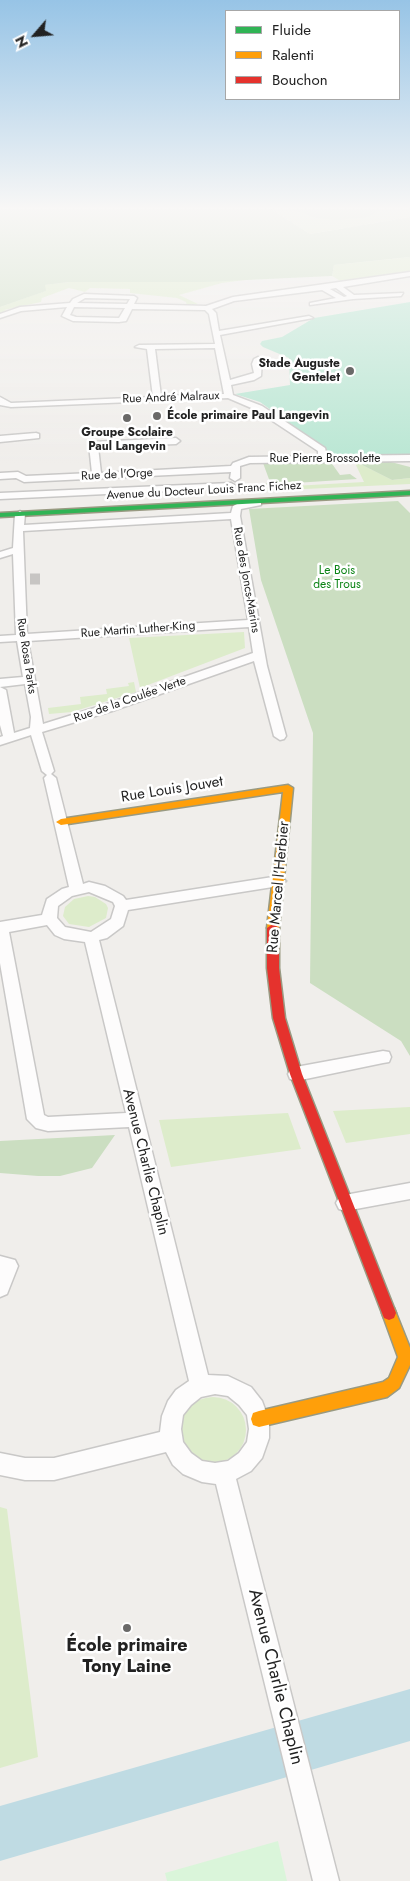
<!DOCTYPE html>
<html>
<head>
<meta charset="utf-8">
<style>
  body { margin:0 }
  #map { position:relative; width:410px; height:1881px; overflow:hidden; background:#f0eeeb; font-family:Jost,sans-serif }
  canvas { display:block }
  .legend { position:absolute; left:225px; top:10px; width:175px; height:90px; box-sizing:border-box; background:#fff; border:1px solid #a7a7a7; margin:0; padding:6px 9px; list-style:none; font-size:15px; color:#222 }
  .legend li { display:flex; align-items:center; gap:10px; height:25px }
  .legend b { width:25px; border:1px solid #a7a7a7 }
  .north { position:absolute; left:10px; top:10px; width:50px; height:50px; -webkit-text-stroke:4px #fff; paint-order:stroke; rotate:243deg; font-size:14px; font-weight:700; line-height:20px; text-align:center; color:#222 }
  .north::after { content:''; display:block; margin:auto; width:18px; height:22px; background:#222; clip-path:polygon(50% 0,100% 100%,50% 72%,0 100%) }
</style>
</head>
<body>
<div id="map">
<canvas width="410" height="1881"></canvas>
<ul class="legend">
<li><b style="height:6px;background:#30b455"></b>Fluide</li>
<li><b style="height:6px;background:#ff9f0a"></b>Ralenti</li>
<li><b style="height:6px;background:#e5322d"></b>Bouchon</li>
</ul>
<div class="north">N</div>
</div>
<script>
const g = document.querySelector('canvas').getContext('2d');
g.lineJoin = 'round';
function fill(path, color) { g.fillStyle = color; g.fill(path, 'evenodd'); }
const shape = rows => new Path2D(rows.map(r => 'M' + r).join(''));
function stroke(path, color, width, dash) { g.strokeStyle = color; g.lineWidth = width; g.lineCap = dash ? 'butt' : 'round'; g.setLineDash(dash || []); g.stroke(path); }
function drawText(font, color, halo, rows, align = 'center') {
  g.font = font + ' Jost,sans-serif'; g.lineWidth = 5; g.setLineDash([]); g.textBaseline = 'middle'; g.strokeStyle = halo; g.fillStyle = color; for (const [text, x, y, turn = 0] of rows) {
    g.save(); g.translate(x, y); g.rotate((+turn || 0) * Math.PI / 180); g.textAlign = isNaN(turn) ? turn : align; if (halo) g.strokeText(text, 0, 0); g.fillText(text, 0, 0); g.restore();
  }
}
fill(shape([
  [271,209,410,209,410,217,310,234],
  [410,257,410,274,347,285,332,276,334,265],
  [245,280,222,283,179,295,198,304,187,306,186,302,177,298,130,293,130,289,90,288,85,292,69,288,42,298,41,302,4,310,7,311,0,314,0,307,45,291,44,285,69,282],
  [354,461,392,480,410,478,410,484,241,492,235,490,241,485,258,488,364,482],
  [244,632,245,648,140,688,129,638],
  [134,682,136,692,72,712,49,714,48,708,81,704,80,697,107,694,106,689,129,686,128,683],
  [88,896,95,897,106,904,108,908,106,918,89,927,69,924,63,916,65,907,74,899],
  [410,1107,410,1134,346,1143,333,1111],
  [288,1113,301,1149,171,1167,159,1120],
  '180 1430a33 33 0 1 1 66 0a33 33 0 1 1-66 0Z',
  [0,1507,7,1509,38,1757,0,1768]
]), '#ddeccb');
fill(shape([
  [0,209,271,209,310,234,410,217,410,257,334,265,332,276,204,282,69,282,45,285,46,291,0,307],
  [290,209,379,209,379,210,368,217,337,220,317,218],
  [330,461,340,475,350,474,357,479,263,485,270,482,263,463],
  [354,461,391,462,410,467,410,478,392,480],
  [398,501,410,513,410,1056,401,1041,310,983,313,733,261,580,249,509],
  [115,1135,92,1168,60,1176,38,1176,0,1173,0,1141]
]), '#cbdec1');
fill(shape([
  [278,1841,287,1881,167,1881,165,1873]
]), '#daf5da');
fill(shape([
  [410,302,410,454,372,456,332,454,260,402,235,394,290,385,289,358,263,347,260,344,262,341,282,337,314,318]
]), '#b7e6d2');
fill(shape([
  [410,1689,410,1741,0,1861,0,1806]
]), '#bfdbe3');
stroke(shape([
  [30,579,40,579]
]), '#c7c5c3', 11, [11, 5.5]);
const street = shape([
  [410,272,410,276,343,287,354,295,403,293,401,296,353,299,310,305,310,303,336,298,322,290,234,301,212,309,216,313,219,331,309,316,313,318,220,335,230,380,254,373,252,364,254,359,258,357,262,359,261,376,254,380,231,385,233,395,262,406,325,448,327,456,410,455,410,461,250,463,240,466,240,478,235,481,230,478,231,472,24,482,16,478,0,479,0,473,18,472,26,476,92,473,89,445,93,442,176,438,180,441,176,444,98,447,101,473,231,466,233,463,249,457,318,456,318,451,256,410,228,398,11,407,0,405,0,397,11,403,153,397,147,349,135,347,139,345,215,344,209,314,205,310,132,309,126,321,119,322,73,321,62,316,67,307,21,311,0,318,0,314,20,307,70,303,73,299,84,294,134,296,137,298,134,304,206,306,233,297,410,272],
  [336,288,347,296,344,297,330,289,336,288],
  [85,298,129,299,130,299,127,304,77,303,85,298],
  [74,307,125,308,119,318,76,317,70,315,74,307],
  [215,348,224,394,161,396,155,349,215,348],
  [36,433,39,434,39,438,0,442,0,436,36,433],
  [231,483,236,486,234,488,0,499,0,493,231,483],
  [258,500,261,501,261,505,241,509,240,516,267,666,286,736,284,739,280,740,274,736,254,661,112,711,42,732,54,771,51,774,56,778,83,884,89,882,105,886,123,896,126,900,279,876,286,881,279,886,128,910,123,926,107,938,99,940,208,1375,228,1376,251,1387,262,1401,269,1420,269,1438,262,1458,251,1471,236,1479,339,1881,313,1881,216,1484,202,1482,183,1474,173,1465,166,1452,54,1480,25,1480,0,1475,0,1453,25,1458,54,1458,160,1432,162,1416,168,1401,176,1390,189,1381,129,1127,48,1131,36,1128,27,1119,0,963,0,922,42,915,47,899,62,889,69,887,44,778,47,775,42,771,31,735,0,745,0,737,3,736,0,725,0,679,23,677,17,641,0,642,0,636,16,635,13,554,0,558,0,552,13,548,15,514,20,511,25,514,24,525,231,513,233,506,241,502,258,500],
  [231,519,248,620,27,634,23,531,231,519],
  [249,627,253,653,104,705,43,724,28,641,249,627],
  [25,684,31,717,30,728,14,733,6,690,0,687,25,684],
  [89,892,113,902,115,906,111,919,91,932,65,927,57,918,58,906,72,896,89,892],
  [47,925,55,935,64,939,85,942,126,1113,48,1117,44,1115,9,932,47,925],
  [215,1394,228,1396,239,1405,247,1415,249,1429,247,1442,239,1453,228,1461,215,1463,202,1461,191,1453,183,1442,181,1429,183,1415,191,1405,201,1397,215,1394],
  [383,1051,389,1052,391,1057,389,1062,383,1063,296,1081,290,1079,288,1074,290,1069,296,1067,383,1051],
  [410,1183,410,1199,345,1211,339,1209,336,1203,339,1197,345,1195,410,1183],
  [0,1256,15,1260,18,1266,7,1294,0,1297,0,1256]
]);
const fast = shape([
  [410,491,410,495,0,517,0,513,410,491]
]);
const slow = shape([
  [288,785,293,788,279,928,273,932,267,928,283,792,61,825,56,822,61,819,288,785],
  [389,1306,394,1308,410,1348,410,1365,399,1388,387,1397,259,1427,253,1425,251,1419,253,1413,259,1411,383,1382,389,1378,398,1357,382,1313,384,1308,389,1306]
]);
const jam = shape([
  [273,924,279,928,279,968,285,1018,302,1074,396,1313,394,1318,389,1320,384,1318,382,1313,290,1074,273,1018,267,968,267,928,273,924]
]);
stroke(street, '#c9c8c7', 3);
stroke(fast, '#999a82', 3);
stroke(slow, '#999a82', 3);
stroke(jam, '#999a82', 3);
fill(street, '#fdfcfc');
fill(fast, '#30b455');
fill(slow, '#ff9f0a');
fill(jam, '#e5322d');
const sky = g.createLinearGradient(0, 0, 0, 472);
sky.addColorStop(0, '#97c4e6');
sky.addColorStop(0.44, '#f8f7f6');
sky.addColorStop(1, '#f8f7f600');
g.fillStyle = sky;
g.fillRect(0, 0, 410, 472);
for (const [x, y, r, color] of [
  [350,371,5,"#6a6968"],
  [157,416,5,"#6a6968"],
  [127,418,5,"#6a6968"],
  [127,1628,5,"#6a6968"]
]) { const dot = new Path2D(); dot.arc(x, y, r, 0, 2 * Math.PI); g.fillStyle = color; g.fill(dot); stroke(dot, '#fff', 2); }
drawText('bold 12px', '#222', '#fff', [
  ["Stade Auguste",340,364],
  ["Gentelet",340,378],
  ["École primaire Paul Langevin",167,416,"left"],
  ["Groupe Scolaire",127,433,"center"],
  ["Paul Langevin",127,447,"center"]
], 'right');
drawText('12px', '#222', '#fff', [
  ["Rue André Malraux",171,398,-2],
  ["Rue Pierre Brossolette",325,459],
  ["Rue de l'Orge",117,475,-3],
  ["Avenue du Docteur Louis Franc Fichez",204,491,-3],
  ["Rue des Joncs-Marins",246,580,80],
  ["Rue Martin Luther-King",138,630,-4],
  ["Rue Rosa Parks",26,656,81],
  ["Rue de la Coulée Verte",130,700,-19]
]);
drawText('12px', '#0c8416', '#fff', [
  ["Le Bois",337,571],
  ["des Trous",337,585]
]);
drawText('15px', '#222', '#fff', [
  ["Rue Louis Jouvet",172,790,-9],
  ["Rue Marcel l'Herbier",279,887,-85],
  ["Avenue Charlie Chaplin",145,1162,76]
]);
drawText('bold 18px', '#222', '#fff', [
  ["École primaire",127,1647],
  ["Tony Laine",127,1668]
]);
drawText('18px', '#222', '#fff', [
  ["Avenue Charlie Chaplin",275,1677,76]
]);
</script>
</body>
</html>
